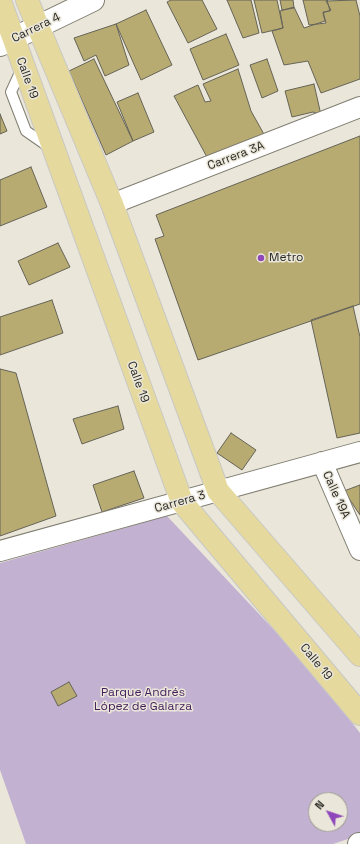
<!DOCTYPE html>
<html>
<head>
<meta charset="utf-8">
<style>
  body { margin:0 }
  #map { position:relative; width:360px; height:844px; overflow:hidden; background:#eae7da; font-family:"Space Grotesk",sans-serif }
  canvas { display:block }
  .north { position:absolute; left:308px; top:792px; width:40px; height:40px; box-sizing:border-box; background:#eae7da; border:1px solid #9e9b92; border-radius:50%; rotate:310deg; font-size:11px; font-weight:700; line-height:16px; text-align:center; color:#2b2a25 }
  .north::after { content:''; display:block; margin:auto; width:14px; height:18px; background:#8f47ba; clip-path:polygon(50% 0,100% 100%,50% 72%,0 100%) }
</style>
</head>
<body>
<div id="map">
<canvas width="360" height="844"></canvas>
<div class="north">N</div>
</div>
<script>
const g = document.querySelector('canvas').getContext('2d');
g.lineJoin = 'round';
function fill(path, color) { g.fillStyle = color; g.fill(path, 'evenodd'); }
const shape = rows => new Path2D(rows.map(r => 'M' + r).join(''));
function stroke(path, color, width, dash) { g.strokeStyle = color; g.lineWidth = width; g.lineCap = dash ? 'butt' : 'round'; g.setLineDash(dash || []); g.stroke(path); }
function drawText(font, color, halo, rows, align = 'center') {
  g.font = font + ' "Space Grotesk",sans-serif'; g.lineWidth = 3; g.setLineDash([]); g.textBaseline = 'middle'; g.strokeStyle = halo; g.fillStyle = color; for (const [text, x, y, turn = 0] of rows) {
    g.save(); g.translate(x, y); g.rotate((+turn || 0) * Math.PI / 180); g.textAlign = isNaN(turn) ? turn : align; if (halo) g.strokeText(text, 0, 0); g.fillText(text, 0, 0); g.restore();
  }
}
fill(shape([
  [167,516,307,665,360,733,360,835,333,844,26,844,0,770,0,563],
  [316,800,340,800,340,824,316,824]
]), '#c3b1d1');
const building = shape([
  [171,0,202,0,217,29,188,43,167,2,171,0],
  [227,0,251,0,259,33,243,38,227,0],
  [254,0,277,0,283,28,262,33,254,0],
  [280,0,293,0,294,8,282,10,280,0],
  [303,0,328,0,327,0,330,11,323,12,326,23,309,25,303,0],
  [356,0,360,16,360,79,321,93,308,61,284,65,272,31,283,28,280,11,294,7,304,28,325,21,323,13,331,10,326,1,356,0],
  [146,10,172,65,141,80,116,24,146,10],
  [116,24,129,65,105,76,96,55,84,61,74,38,116,24],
  [226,34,239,65,203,80,190,49,226,34],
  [94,59,133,141,106,155,69,71,94,59],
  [267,59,278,91,262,98,250,65,267,59],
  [238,69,251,111,265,136,208,159,174,96,198,85,205,102,211,101,203,84,238,69],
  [314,84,321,115,313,112,292,117,285,91,314,84],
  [138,93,154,132,133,141,117,102,138,93],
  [0,114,7,131,0,134,0,114],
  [360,136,360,304,198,360,155,239,164,236,156,215,360,136],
  [31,167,47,207,0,226,0,180,31,167],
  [58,243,70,267,29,285,18,261,58,243],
  [52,300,63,333,0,355,0,317,52,300],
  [353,306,360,337,360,433,337,438,311,320,353,306],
  [0,369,16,373,56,516,0,536,0,369],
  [118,406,124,429,82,444,73,419,118,406],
  [231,433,256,450,242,470,217,453,231,433],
  [134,471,144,498,102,512,93,485,134,471],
  [360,485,360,515,344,491,360,485],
  [69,682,77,696,58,706,51,692,69,682]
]);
fill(building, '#b8ab71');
stroke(building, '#656357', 1);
const lane = shape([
  [22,68,11,92,26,131,49,147]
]);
const street = shape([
  [112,204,360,107],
  [322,462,360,550],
  [0,551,360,452]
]);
const secondary = shape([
  [0,45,93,0],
  [359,844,360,844]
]);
const primary = shape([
  [27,0,112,204,218,491,360,655],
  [0,1,182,502,360,714]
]);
stroke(lane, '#807e72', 12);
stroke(street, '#807e72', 22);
stroke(secondary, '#807e72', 24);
stroke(primary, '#c8c8c6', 24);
stroke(lane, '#fff', 10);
stroke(street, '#fff', 20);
stroke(secondary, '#fff', 22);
stroke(primary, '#e6d99d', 22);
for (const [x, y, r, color] of [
  [261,258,4,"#8f47ba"]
]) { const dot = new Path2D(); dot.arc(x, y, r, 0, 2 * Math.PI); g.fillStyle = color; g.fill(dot); stroke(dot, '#eae7da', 1.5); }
drawText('12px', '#2b2a25', '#eae7da', [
  ["Carrera 4",36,28,-26],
  ["Calle 19",27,78,70],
  ["Carrera 3A",236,156,-21],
  ["Calle 19",138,382,70],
  ["Calle 19A",336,495,66],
  ["Carrera 3",180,502,-16],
  ["Calle 19",316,662,50]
]);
drawText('12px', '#2b2a25', '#eae7da', [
  ["Metro",269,258]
], 'left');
drawText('12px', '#431d5a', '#eae7da', [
  ["Parque Andrés",143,693],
  ["López de Galarza",143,707]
]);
</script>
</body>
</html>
